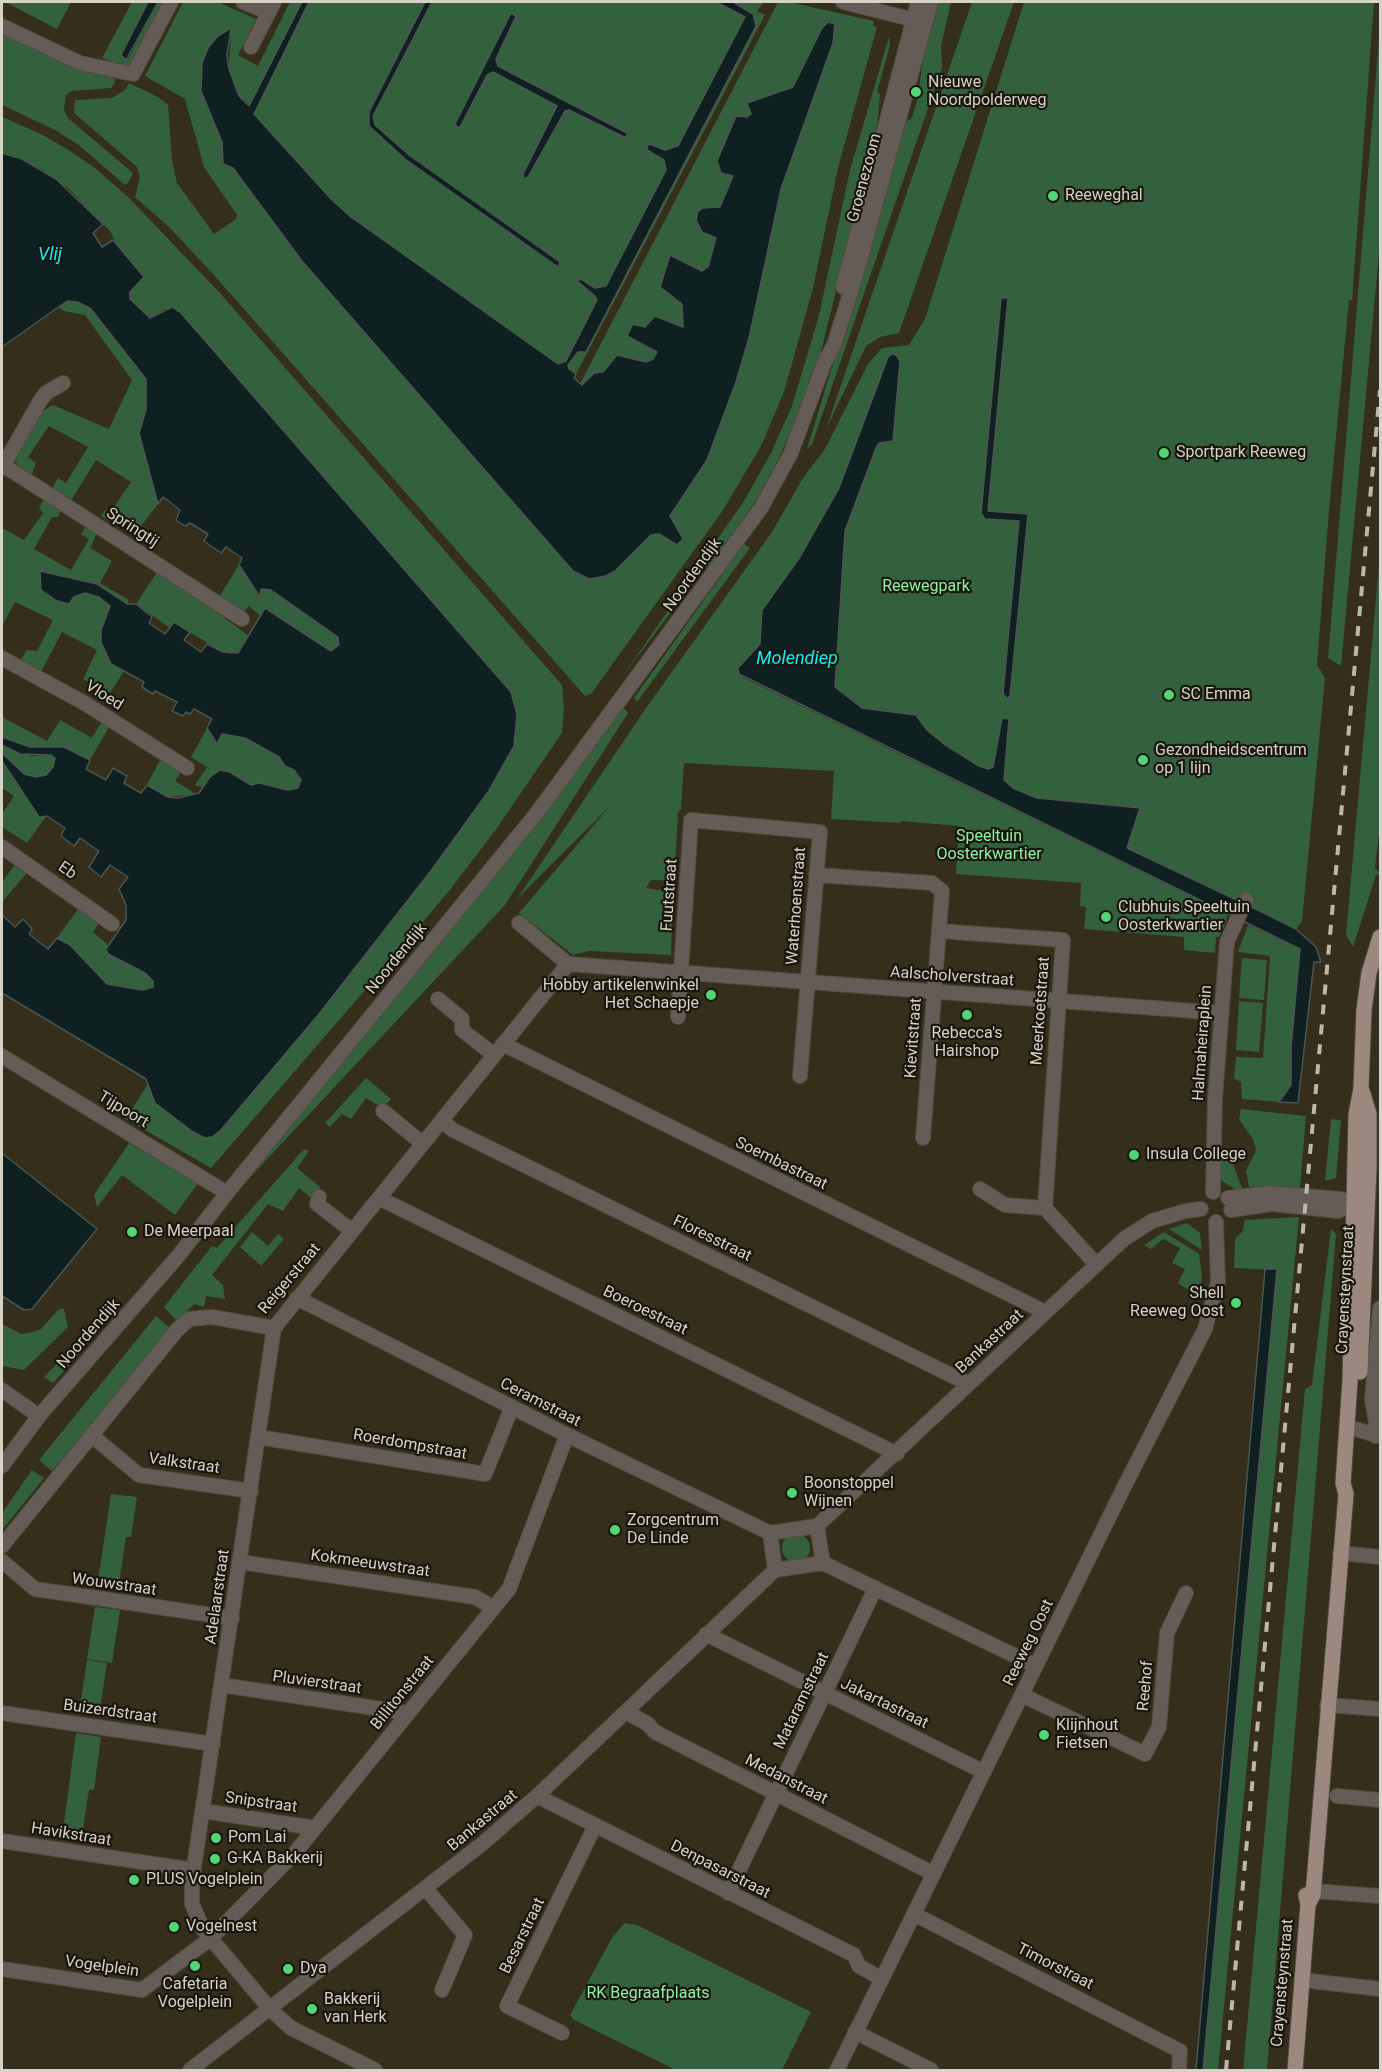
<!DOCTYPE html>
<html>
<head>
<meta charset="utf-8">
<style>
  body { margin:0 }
  #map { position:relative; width:1382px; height:2072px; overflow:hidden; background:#342e1a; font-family:Roboto,sans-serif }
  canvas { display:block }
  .frame { position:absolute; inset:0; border:3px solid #d6d2c6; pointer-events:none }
</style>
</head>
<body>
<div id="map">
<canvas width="1382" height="2072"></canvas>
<div class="frame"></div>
</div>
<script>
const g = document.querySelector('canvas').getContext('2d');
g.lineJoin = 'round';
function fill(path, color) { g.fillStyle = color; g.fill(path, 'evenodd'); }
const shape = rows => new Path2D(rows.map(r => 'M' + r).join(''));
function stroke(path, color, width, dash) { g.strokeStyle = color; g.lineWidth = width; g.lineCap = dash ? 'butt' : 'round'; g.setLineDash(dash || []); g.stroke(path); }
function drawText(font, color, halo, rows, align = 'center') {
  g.font = font + ' Roboto,sans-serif'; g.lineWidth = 4.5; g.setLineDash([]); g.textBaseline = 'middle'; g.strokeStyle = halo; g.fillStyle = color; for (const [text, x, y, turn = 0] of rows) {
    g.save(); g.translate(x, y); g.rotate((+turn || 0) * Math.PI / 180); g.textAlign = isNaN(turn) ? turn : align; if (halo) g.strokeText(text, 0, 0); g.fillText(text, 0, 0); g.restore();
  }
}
fill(shape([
  [5,2,71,2,57,29],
  [132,2,148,2,121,55,128,59,158,2,165,2,133,63,124,67,102,58],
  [183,2,218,2,256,19,238,55,258,66,290,2,764,2,757,11,765,15,576,374,555,363,351,217,332,200,254,114,255,109,239,96,229,69,231,29,202,63,201,91,222,142,223,164,233,168,302,261,573,571,615,571,651,535,659,534,677,545,670,516,707,460,736,382,749,338,781,189,833,43,822,28,793,87,747,103,751,114,747,117,721,173,733,176,720,207,698,211,696,220,702,232,716,238,708,267,703,271,670,255,660,287,683,304,683,327,655,316,657,353,653,359,646,362,617,356,603,372,582,386,580,384,778,2,789,2,874,21,873,26,877,27,838,168,813,288,784,392,761,446,723,510,591,694,585,696,213,274,170,228,135,197,140,177,137,167,74,113,75,100,112,98,125,90,129,83,158,97,168,105,172,161,177,183,214,234,236,219,237,215,204,167,185,99,145,76],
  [935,2,951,2,941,46,942,68,812,444,807,449,851,304,895,146,908,119,911,120,917,101,924,53,921,51],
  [972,2,1014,2,899,333,880,337,866,346,826,429],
  [1024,2,1374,2,1352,300,1349,300,1329,510,1317,665,1325,678,1302,921,1296,929,1127,848,1140,808,1037,798,1013,788,1004,781,1009,719,1007,718,993,778,939,740,862,712,833,689,843,519,858,438,839,488,820,524,800,557,762,610,760,644,738,668,742,677,1227,914,1226,922,1219,937,1216,937,1215,953,1184,950,1184,937,1084,929,1086,907,1080,906,1081,883,956,874,959,826,901,821,901,823,831,819,834,771,684,763,681,809,678,813,674,881,651,880,646,888,673,892,671,955,588,951,573,955,519,913,610,806,517,899,646,708,772,532,803,478,825,449,868,364,882,348,909,345,925,319],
  [1380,27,1380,242,1341,666,1328,658],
  [2,32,114,78,115,83,111,88,72,91,66,95,64,110,68,118,133,173,128,183,125,185,80,146,55,130,2,105],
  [889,37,890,45,877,92,880,94,877,127,820,355,805,402,779,458,757,499,709,567,704,568,620,680,744,501,771,453,792,406,819,315,850,170],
  [2,117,41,134,67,149,95,168,129,198,219,292,562,685,564,708,562,733,497,828,449,891,385,967,211,1168,126,1119,149,1082,155,1103,270,1071,319,1014,430,872,488,792,514,746,511,692,181,313,165,309,150,318,130,299,130,292,144,277,121,252,110,231,69,189,42,169,2,153],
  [67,301,77,302,90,308,146,379,146,410,139,433,158,504,141,526,115,512,108,521,101,516,105,510,110,513,131,482,96,460,72,499,52,489,58,478,66,483,88,447,49,426,28,457,36,463,32,474,22,470,15,461,39,413,53,405,109,429,132,380,85,315,64,311,57,306],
  [45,498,62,507,58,517,52,517,34,549,71,570,89,539,81,534,88,524,98,531,90,548,112,561,100,583,129,600,127,604,97,584,40,571,41,590,74,597,85,593,99,597,110,606,107,617,111,664,124,671,110,693,83,679,97,650,62,632,41,672,20,661,27,650,37,651,53,620,15,602,2,626,2,528,24,540,43,513,39,507],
  [744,544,750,548,637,702,634,698],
  [1380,554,1380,823,1375,868,1380,874,1376,875,1353,947,1346,935],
  [239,565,259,595,261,589,271,590,338,637,339,645,331,651,266,609,262,617,249,606,242,613,219,597],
  [159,569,249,636,238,653,223,652,174,623,170,628,136,604],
  [623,707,628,713,505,905,226,1203],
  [2,717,47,741,60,720,92,738,101,723,109,727,90,760,64,747,30,747,2,737],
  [207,728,217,742,222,734,245,738,279,757,285,766,294,770,301,781,298,788,288,790,259,783,251,785,230,772,210,777,202,787,195,785,207,767,191,757],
  [2,745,31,756,51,755,55,758,53,767,46,775,36,777,24,774,2,753],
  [160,760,182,771,175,781,196,794,167,797,147,785],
  [2,761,39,817,47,815,27,843,2,827,2,814,14,796,2,788],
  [15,865,27,873,2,902,2,882],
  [78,909,98,924,93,932,107,944,108,954,145,973,153,981,153,987,143,990,107,984,74,950,57,938],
  [1248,925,1300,949,1291,1047,1291,1085,1279,1102,1242,1099,1241,1082,1234,1078,1236,1057,1263,1058,1270,956,1238,952],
  [1242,958,1267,960,1264,1000,1239,998],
  [1239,1001,1263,1003,1259,1052,1236,1050],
  [366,1078,391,1099,382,1108,366,1098,351,1119,342,1114,330,1127,325,1123],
  [1241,1109,1306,1116,1300,1188,1249,1187,1246,1171,1256,1150,1253,1139,1239,1119],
  [1331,1119,1341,1120,1336,1178,1325,1181],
  [129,1143,199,1182,175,1215,122,1175,97,1207,94,1195],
  [1218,1147,1228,1150,1243,1191,1234,1189,1218,1178],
  [304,1149,309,1151,297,1168,321,1188,310,1197,299,1188,283,1211,268,1204,212,1275,223,1285,225,1299,206,1296,204,1307,195,1304,176,1320,164,1307,212,1246,217,1248],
  [1299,1217,1218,2070,1203,2070,1277,1270,1234,1268,1235,1239,1243,1231,1245,1220],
  [1187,1223,1200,1233,1202,1250,1169,1229],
  [1331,1229,1336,1234,1267,2070,1243,2070,1305,1389,1312,1385],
  [252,1232,268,1246,278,1234,284,1239,261,1266,240,1247],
  [1164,1232,1199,1254,1202,1276,1199,1297,1178,1283,1185,1269,1172,1263,1180,1248,1163,1239,1151,1249,1144,1245],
  [59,1309,64,1309,68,1327,24,1370,2,1366,2,1324,22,1334,33,1332,41,1329],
  [156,1316,171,1329,52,1471,39,1460],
  [79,1341,82,1351,53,1383,44,1377],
  [32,1470,44,1478,2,1530,2,1513],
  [111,1494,137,1497,131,1537,126,1537,118,1590,97,1587],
  '782 1548a14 14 0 1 1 28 0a14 14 0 1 1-28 0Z',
  [95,1607,120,1610,112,1663,87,1659],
  [87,1660,107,1663,99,1716,79,1713],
  [76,1733,101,1737,94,1790,89,1790,81,1841,62,1838],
  [625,1923,637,1925,811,2012,782,2070,676,2070,574,2020,570,2015,613,1936]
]), '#34613d');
const water = shape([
  [148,2,158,2,126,60,121,55,148,2],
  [302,2,309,2,254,114,332,200,351,217,558,364,566,361,597,300,595,296,577,281,581,279,595,288,606,286,666,170,664,160,647,150,647,146,650,144,665,150,678,146,745,17,716,2,733,2,753,14,756,26,586,352,578,352,568,365,569,369,576,374,574,378,582,385,594,373,603,372,617,355,646,362,653,359,657,352,627,336,633,324,645,327,655,316,683,327,682,304,660,287,670,255,702,271,708,267,716,238,702,232,696,220,698,211,703,208,720,207,733,176,721,173,717,161,736,116,747,117,751,114,747,103,793,87,822,28,828,22,835,24,833,43,781,189,749,338,736,382,707,460,670,516,683,539,677,545,659,534,651,535,615,571,606,576,589,579,573,571,302,261,233,168,223,164,222,142,201,91,202,63,208,48,218,36,231,28,227,55,229,69,239,96,249,106,302,2],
  [425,2,432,2,373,116,375,125,409,155,560,262,558,267,405,159,369,126,369,112,425,2],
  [511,13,516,16,496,59,498,66,627,133,626,138,569,110,565,111,528,177,524,179,523,174,557,106,493,72,487,75,460,127,457,127,455,124,511,13],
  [2,153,22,159,56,179,103,224,93,233,102,247,113,240,144,277,130,292,130,299,150,318,172,307,181,313,511,692,517,714,514,746,488,792,430,872,319,1014,221,1130,212,1137,205,1138,193,1132,155,1103,146,1079,2,993,2,915,15,927,23,919,32,929,29,934,48,949,57,938,70,945,107,984,143,990,153,987,153,981,145,973,108,954,106,949,126,920,126,905,119,889,128,877,110,865,101,877,89,867,99,851,80,838,74,846,61,836,65,828,47,816,39,817,2,761,2,753,24,774,36,777,46,775,53,767,55,758,51,755,20,754,2,745,2,737,30,747,64,747,90,760,86,769,106,780,113,768,127,776,124,783,141,793,147,785,168,797,178,798,199,793,210,777,220,770,230,772,251,785,259,783,288,790,298,788,301,780,294,770,285,766,279,757,245,738,222,734,217,744,207,728,212,719,194,709,190,714,186,712,183,716,172,711,177,702,155,691,153,694,142,687,144,682,111,664,101,642,101,630,110,606,99,597,85,593,74,597,69,604,57,601,41,590,40,571,97,584,127,604,136,604,152,617,149,623,165,634,174,622,190,632,184,640,201,652,207,644,223,652,238,653,265,608,331,651,339,645,338,637,271,590,261,589,260,597,239,565,242,558,226,547,221,553,204,541,208,534,190,523,185,526,176,520,180,510,163,497,158,504,139,433,146,410,146,379,90,308,77,302,67,301,2,347,2,153],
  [1001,298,1008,298,988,511,1028,514,1010,696,1007,699,1003,693,1019,521,985,519,981,513,1001,298],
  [892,354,896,355,900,361,893,441,879,443,876,448,845,531,835,687,862,708,916,715,927,730,944,744,979,766,988,769,993,767,1002,718,1009,719,1004,780,1013,788,1037,798,1140,808,1127,848,1264,913,1296,929,1316,947,1321,962,1314,962,1298,1103,1279,1102,1291,1085,1291,1047,1300,949,739,674,738,668,760,644,762,610,800,557,839,488,888,357,892,354],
  [2,1153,97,1229,32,1309,24,1310,2,1296,2,1153],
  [1265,1269,1277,1269,1203,2070,1196,2070,1265,1269]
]);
fill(water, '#0f2021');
stroke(water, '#4b5552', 1.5);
const minor = shape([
  [243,2,268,12],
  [843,2,919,21],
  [2,26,80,63,133,74,171,2],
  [251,47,274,2],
  [843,287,918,2],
  [3,465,242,619],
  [2,468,40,401,46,393,63,383],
  [2,658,86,704,187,768],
  [2,847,112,924],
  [816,875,932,883,942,891,923,1138],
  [519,923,568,964,1221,1013],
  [939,931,1063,940,1045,1208],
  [438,999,462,1019,462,1030,494,1055],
  [678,1017,691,820,820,832,800,1076],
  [503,1044,1045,1312],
  [2,1056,227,1193],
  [383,1111,423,1144],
  [442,1121,453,1130,969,1384],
  [980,1189,1005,1205,1045,1208,1096,1264],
  [1213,1192,1215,1099,1227,942,1246,900],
  [319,1197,317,1204,352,1231],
  [379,1198,897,1454],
  [1228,1198,1270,1193,1341,1199,1352,1205],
  [1231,1210,1272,1204,1338,1211,1352,1205,1362,1204],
  [297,1298,567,1435,770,1533],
  [274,1328,192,1880,192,1904,203,1929,269,2008,291,2028,375,2070],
  [274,1328,568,964],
  [2,1390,39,1416],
  [1348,1427,1380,1436],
  [91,1435,139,1475,251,1491],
  [1375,1436,1376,1422,1372,1400,1380,1308],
  [258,1437,485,1474,512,1407],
  [2,1466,39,1416,179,1255,227,1193,536,814,761,508,791,453,825,361,834,345,857,272,931,2],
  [817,1526,1124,1239,1152,1221,1186,1211,1201,1209],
  [817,1526,823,1563],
  [770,1533,817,1526],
  [770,1533,775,1570],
  [2,1546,177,1330,189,1319,212,1317,274,1328],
  [1340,1553,1380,1557],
  [2,1561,35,1589,232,1618],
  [240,1562,475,1597,492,1607],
  [823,1563,1036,1666],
  [775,1570,823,1563],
  [706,1634,984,1772],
  [221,1685,408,1713],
  [1022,1695,1145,1754,1159,1727,1167,1633,1186,1593],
  [1327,1705,1380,1709],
  [626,1712,648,1724,655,1732,934,1874],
  [2,1713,213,1744],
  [537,1796,854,1955,859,1966,882,1979],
  [1337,1796,1380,1800],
  [203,1811,315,1828],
  [2,1841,194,1870],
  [426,1889,465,1935,442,1990],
  [1313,1891,1380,1896],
  [728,1893,875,1589],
  [914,1914,1180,2051,1179,2070],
  [2,1969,142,1990,211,1938,294,1854,509,1589,567,1435],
  [1302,1980,1380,1989],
  [855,2032,931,2070],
  [562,2033,507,2006,595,1826],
  [190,2070,482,1844,537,1796,775,1570],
  [837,2070,1124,1487,1205,1329,1218,1282,1216,1222]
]);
const major = shape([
  [1360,1372,1369,1168,1369,1114,1362,1091],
  [1308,1904,1313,1895,1346,1494,1343,1483,1350,1381,1356,1115,1361,1088,1364,1010,1369,973,1380,937],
  [1295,2070,1308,1904,1306,1895]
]);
stroke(minor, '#514c39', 16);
stroke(major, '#514c39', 17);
stroke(minor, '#665c57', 14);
stroke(major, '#9c887e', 15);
stroke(shape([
  [1226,2070,1380,390]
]), '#bbb7aa', 4, [10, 10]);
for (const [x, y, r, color] of [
  [916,92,6,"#52d673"],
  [1053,196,6,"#52d673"],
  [1164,453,6,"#52d673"],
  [1169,695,6,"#52d673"],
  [1143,760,6,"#52d673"],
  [1106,917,6,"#52d673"],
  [711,995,6,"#52d673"],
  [967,1015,6,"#52d673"],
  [1134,1155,6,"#52d673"],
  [132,1232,6,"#52d673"],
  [1236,1303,6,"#52d673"],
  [792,1493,6,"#52d673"],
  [615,1530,6,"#52d673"],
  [1044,1735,6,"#52d673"],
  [216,1838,6,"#52d673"],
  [215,1859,6,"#52d673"],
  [134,1880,6,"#52d673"],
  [174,1927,6,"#52d673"],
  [195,1966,6,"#52d673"],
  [288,1969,6,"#52d673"],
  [312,2009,6,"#52d673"]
]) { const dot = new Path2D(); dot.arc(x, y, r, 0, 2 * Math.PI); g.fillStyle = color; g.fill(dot); stroke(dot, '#19160d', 2); }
drawText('16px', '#d6d2c6', '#19160d', [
  ["Nieuwe",928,83],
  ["Noordpolderweg",928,101],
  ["Reeweghal",1065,196],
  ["Sportpark Reeweg",1176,453],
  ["SC Emma",1181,695],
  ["Gezondheidscentrum",1155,751],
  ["op 1 lijn",1155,769],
  ["Clubhuis Speeltuin",1118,908],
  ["Oosterkwartier",1118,926],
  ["Hobby artikelenwinkel",699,986,"right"],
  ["Het Schaepje",699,1004,"right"],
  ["Rebecca's",967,1034,"center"],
  ["Hairshop",967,1052,"center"],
  ["Insula College",1146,1155],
  ["De Meerpaal",144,1232],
  ["Shell",1224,1294,"right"],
  ["Reeweg Oost",1224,1312,"right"],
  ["Boonstoppel",804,1484],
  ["Wijnen",804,1502],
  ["Zorgcentrum",627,1521],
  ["De Linde",627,1539],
  ["Klijnhout",1056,1726],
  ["Fietsen",1056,1744],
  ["Pom Lai",228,1838],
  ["G-KA Bakkerij",227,1859],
  ["PLUS Vogelplein",146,1880],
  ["Vogelnest",186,1927],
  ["Dya",300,1969],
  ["Cafetaria",195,1985,"center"],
  ["Vogelplein",195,2003,"center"],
  ["Bakkerij",324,2000],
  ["van Herk",324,2018]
], 'left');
drawText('16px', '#d6d2c6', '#19160d', [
  ["Groenezoom",865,178,-75],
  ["Springtij",132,528,33],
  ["Noordendijk",693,575,-54],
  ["Vloed",104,696,32],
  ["Eb",67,871,35],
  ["Fuutstraat",670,895,-86],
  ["Waterhoenstraat",797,906,-86],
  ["Noordendijk",397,959,-51],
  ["Aalscholverstraat",952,977,4],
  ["Meerkoetstraat",1041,1011,-86],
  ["Kievitstraat",914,1038,-86],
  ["Halmaheiraplein",1203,1043,-86],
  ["Tijpoort",123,1110,31],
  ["Soembastraat",781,1164,26],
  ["Floresstraat",712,1239,26],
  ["Reigerstraat",290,1279,-50],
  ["Crayensteynstraat",1346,1290,-87],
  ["Boeroestraat",645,1311,26],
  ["Noordendijk",89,1334,-49],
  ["Bankastraat",990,1342,-43],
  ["Ceramstraat",540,1403,27],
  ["Roerdompstraat",410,1445,10],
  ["Valkstraat",184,1464,8],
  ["Kokmeeuwstraat",370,1564,8],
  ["Wouwstraat",114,1585,8],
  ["Adelaarstraat",218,1597,-82],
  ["Reeweg Oost",1029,1643,-64],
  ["Pluvierstraat",317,1683,8],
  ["Reehof",1146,1686,-85],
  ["Billitonstraat",403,1693,-51],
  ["Mataramstraat",802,1701,-64],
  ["Jakartastraat",884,1704,26],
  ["Buizerdstraat",110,1712,8],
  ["Medanstraat",786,1780,27],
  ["Snipstraat",261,1803,8],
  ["Bankastraat",483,1821,-40],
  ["Havikstraat",71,1835,9],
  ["Denpasarstraat",720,1870,27],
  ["Besarstraat",523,1936,-64],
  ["Vogelplein",102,1967,8],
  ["Timorstraat",1055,1967,27],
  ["Crayensteynstraat",1283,1983,-85]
]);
drawText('16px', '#8ef1a1', '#19160d', [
  ["Reewegpark",926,587],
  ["Speeltuin",989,837],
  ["Oosterkwartier",989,855],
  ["RK Begraafplaats",648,1994]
]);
drawText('italic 18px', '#13eef4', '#19160d', [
  ["Vlij",50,255],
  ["Molendiep",797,659]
]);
</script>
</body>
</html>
